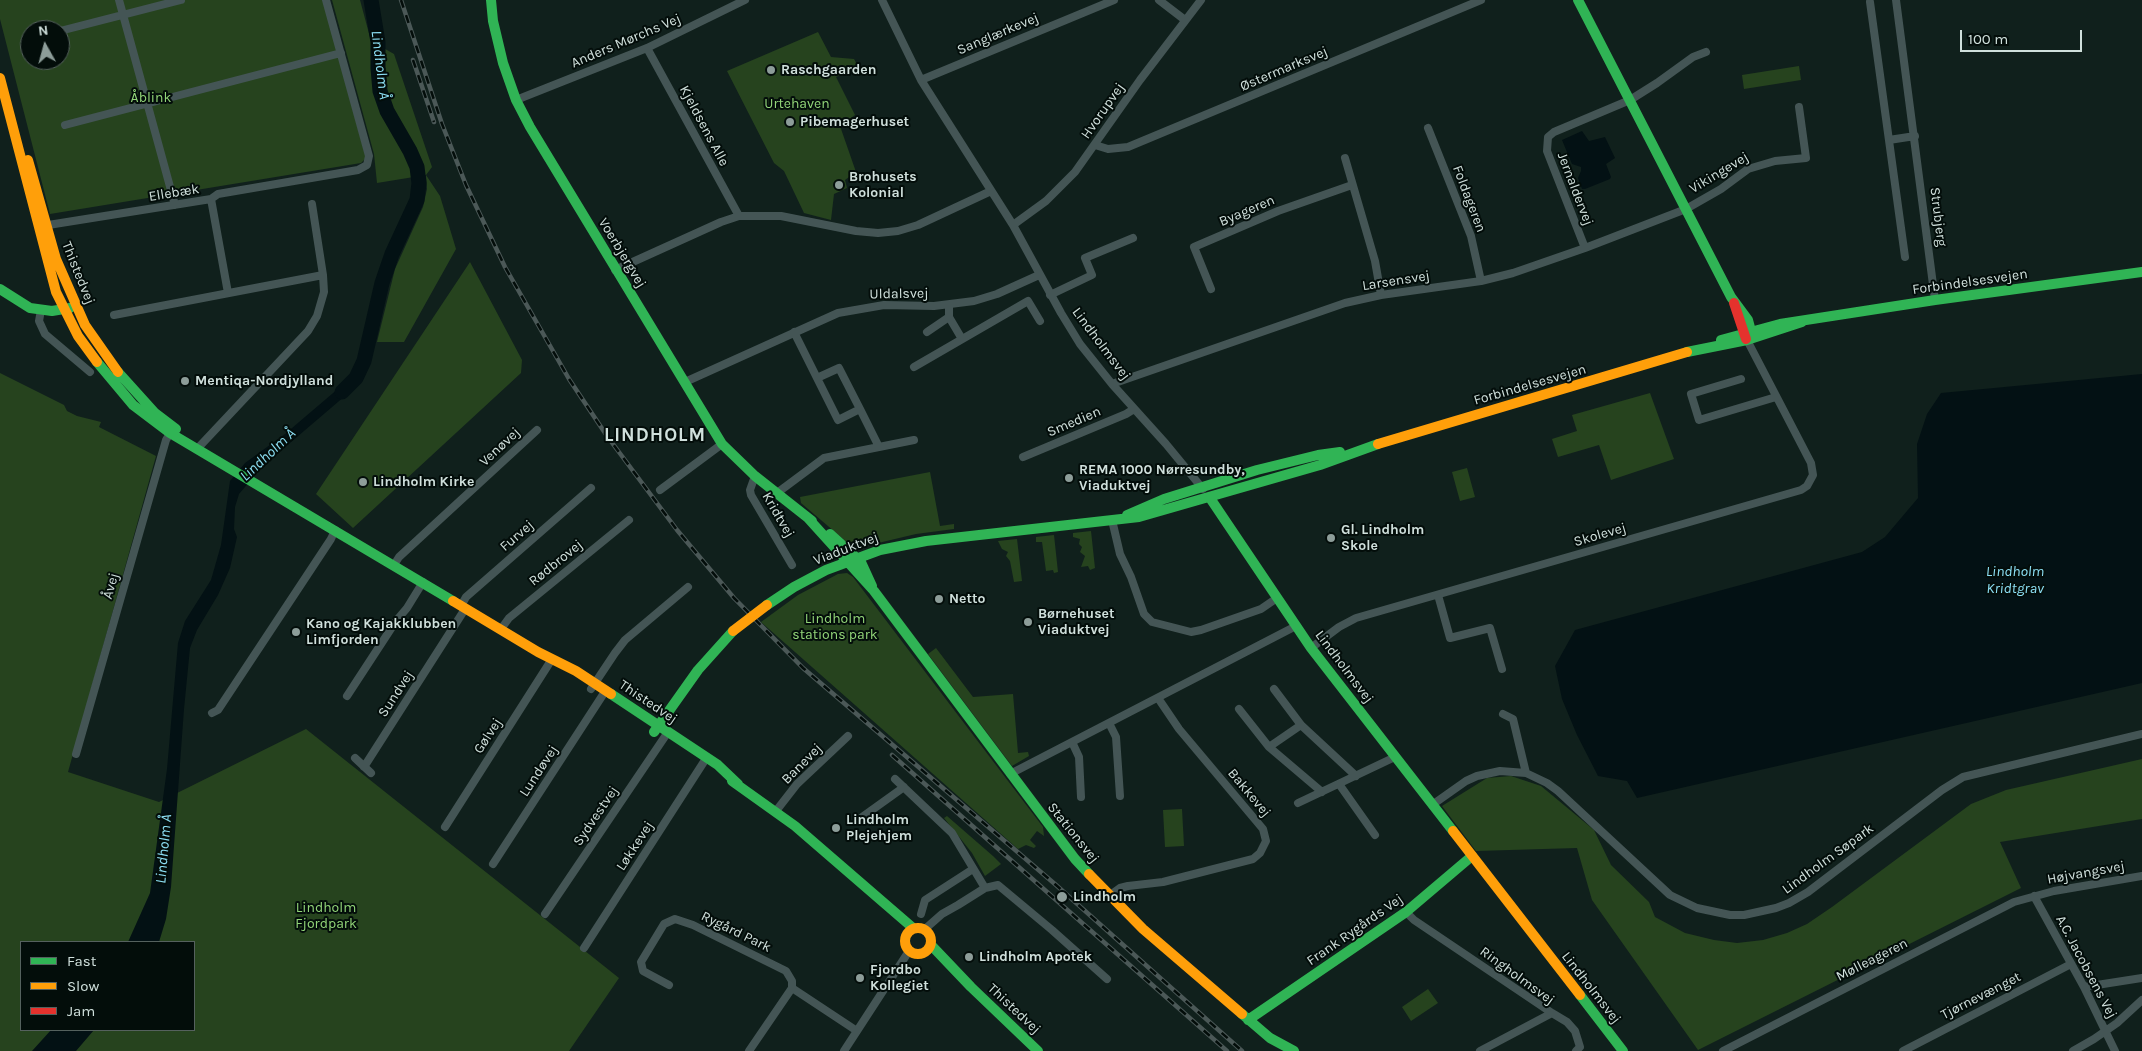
<!DOCTYPE html>
<html>
<head>
<meta charset="utf-8">
<style>
  body { margin:0 }
  #map { position:relative; width:2142px; height:1051px; overflow:hidden; background:#10201c; font-family:Karla,sans-serif }
  canvas { display:block }
  .legend { position:absolute; left:20px; top:941px; width:175px; height:90px; box-sizing:border-box; background:#030d0a; border:1px solid #55615e; margin:0; padding:6px 9px; list-style:none; font-size:15px; color:#d0e0dc }
  .legend li { display:flex; align-items:center; gap:10px; height:25px }
  .legend b { width:25px; border:1px solid #55615e }
  .north { position:absolute; left:20px; top:20px; width:50px; height:50px; box-sizing:border-box; background:#030d0a; border:1px solid #55615e; border-radius:50%; rotate:353deg; font-size:14px; font-weight:700; line-height:20px; text-align:center; color:#d0e0dc }
  .north::after { content:''; display:block; margin:auto; width:18px; height:22px; background:#8d9d99; clip-path:polygon(50% 0,100% 100%,50% 72%,0 100%) }
  .scale { position:absolute; left:1960px; top:30px; width:122px; height:22px; box-sizing:border-box; border:2px solid #d0e0dc; border-top:0; padding-left:6px; font-size:15px; line-height:18px; white-space:nowrap; color:#d0e0dc; -webkit-text-stroke:4px #030d0a; paint-order:stroke }
</style>
</head>
<body>
<div id="map">
<canvas width="2142" height="1051"></canvas>
<ul class="legend">
<li><b style="height:6px;background:#30b455"></b>Fast</li>
<li><b style="height:6px;background:#ff9f0a"></b>Slow</li>
<li><b style="height:6px;background:#e5322d"></b>Jam</li>
</ul>
<div class="north">N</div>
<div class="scale">100 m</div>
</div>
<script>
const g = document.querySelector('canvas').getContext('2d');
g.lineJoin = 'round';
function fill(path, color) { g.fillStyle = color; g.fill(path, 'evenodd'); }
const shape = rows => new Path2D(rows.map(r => 'M' + r).join(''));
function stroke(path, color, width, dash) { g.strokeStyle = color; g.lineWidth = width; g.lineCap = dash ? 'butt' : 'round'; g.setLineDash(dash || []); g.stroke(path); }
function drawText(font, color, halo, rows, align = 'center') {
  g.font = font + ' Karla,sans-serif'; g.lineWidth = 4; g.setLineDash([]); g.textBaseline = 'middle'; g.strokeStyle = halo; g.fillStyle = color; for (const [text, x, y, turn = 0] of rows) {
    g.save(); g.translate(x, y); g.rotate((+turn || 0) * Math.PI / 180); g.textAlign = isNaN(turn) ? turn : align; if (halo) g.strokeText(text, 0, 0); g.fillText(text, 0, 0); g.restore();
  }
}
fill(shape([
  [0,0,323,0,366,158,361,163,50,214,0,19],
  [30,30,60,30,60,60,30,60],
  [332,0,360,0,371,41,394,54,432,167,426,175,440,196,456,249,404,342,377,342,395,269,423,207,427,189,426,175,377,183,374,154],
  [818,32,831,57,854,59,858,66,836,77,855,115,840,126,856,172,845,180,847,188,834,194,831,220,804,213,784,171,774,163,727,71],
  [1799,66,1801,80,1744,89,1742,75],
  [470,262,522,360,521,373,353,528,316,494],
  [0,373,64,405,67,411,77,416,101,422,99,427,156,456,68,772,159,802,306,729,619,978,569,1051,0,1051],
  [21,942,194,942,194,1030,21,1030],
  [1650,393,1674,459,1611,480,1599,445,1558,457,1552,439,1577,431,1572,415],
  [1467,468,1475,497,1460,501,1452,472],
  [930,472,940,526,954,524,954,529,916,534,857,548,849,544,801,503,800,497],
  [1091,531,1095,568,1090,570,1088,566,1081,567,1085,556,1080,552,1082,547,1079,544,1080,539,1073,537,1073,533],
  [1054,535,1058,572,1054,573,1053,570,1046,571,1042,542,1036,542,1036,537],
  [1017,539,1022,581,1014,582,1010,561,1006,556,1008,552,1002,549,998,541],
  [847,573,853,577,1043,827,1044,836,1037,831,1030,840,1036,846,1034,848,1026,845,1018,849,761,622,798,595,838,574],
  [936,648,973,697,1013,694,1018,753,1028,752,1029,756,1012,766,928,654],
  [2142,759,2142,819,2000,842,2021,888,1698,1050,1592,900,1577,848,1476,851,1442,806,1487,778,1511,776,1541,786,1594,830,1611,865,1649,902,1655,917,1685,933,1714,940,1737,943,1763,940,1787,933,1807,924,1832,907,1971,804,2006,790],
  [1182,809,1184,846,1165,847,1163,810],
  [947,816,993,856,1001,864,985,876,972,853,944,818],
  [1428,989,1438,1003,1411,1021,1402,1007]
]), '#26431e');
fill(shape([
  [1582,131,1589,141,1605,137,1615,158,1606,164,1611,177,1610,179,1585,189,1582,189,1578,178,1581,171,1581,167,1572,164,1562,140],
  [2142,374,2142,683,1637,798,1627,781,1598,776,1577,735,1562,699,1555,666,1575,630,1862,552,1885,537,1918,498,1917,444,1927,414,1941,393],
  [356,378,361,379,352,390,263,466,239,494,235,507,234,529,237,537,230,568,218,595,197,630,190,648,184,709,171,887,166,919,159,942,128,942,150,893,167,769,178,643,185,621,211,580,221,545,230,481,245,463,285,434,346,382],
  [51,1030,94,1030,76,1051,32,1051]
]), '#031114');
stroke(shape([
  [342,392,356,378,364,361,382,283,392,254,417,200,419,183,417,167,410,151,387,111,380,91,378,68,378,42,371,0]
]), '#031114', 15);
stroke(shape([
  [119,0,175,205],
  [882,0,921,80,1013,225,1061,313,1080,344,1112,384,1166,444,1203,489],
  [1159,0,1185,20],
  [1896,0,1935,300],
  [1870,2,1905,257],
  [60,31,181,0],
  [647,48,739,216],
  [921,80,1114,0],
  [516,100,647,48,745,0],
  [65,125,341,53],
  [1428,128,1471,236,1481,281],
  [1889,140,1915,136],
  [1095,145,1108,149,1128,147,1481,0],
  [1345,158,1375,261,1381,295],
  [211,199,228,293],
  [1013,225,1046,201,1075,172,1140,80,1201,0],
  [42,226,211,199,218,194,358,170,367,165,369,156,326,0],
  [1585,248,1547,151,1548,137,1554,132,1630,100,1657,83,1693,57,1706,52],
  [615,270,721,222,739,216,781,216,856,231,878,233,898,231,918,225,991,191],
  [1211,289,1194,247,1278,211,1352,185],
  [1050,295,1092,275,1085,258,1133,238],
  [949,305,949,317,962,339],
  [41,310,39,321,45,334,90,372],
  [114,315,323,275],
  [794,332,838,420,860,409,839,368,817,378],
  [927,332,949,317],
  [914,367,1028,301,1040,321],
  [1741,379,1691,394,1699,420,1776,397],
  [685,382,838,313,884,305,934,306,974,301,997,294,1039,275],
  [1112,384,1345,303,1381,295,1481,281,1513,273,1585,248,1686,209,1721,189,1748,169,1775,161,1806,158,1799,107],
  [860,409,879,447],
  [198,448,308,331,317,316,324,292,323,275,312,204],
  [1023,457,1126,414,1134,409],
  [755,476,750,490,751,495,792,565],
  [660,490,722,444],
  [777,493,824,458,914,440],
  [1112,520,1120,554,1131,577,1144,614,1152,622,1191,632,1201,630,1261,609,1277,598],
  [394,565,399,557,537,430],
  [1438,595,1450,638,1490,628,1502,669],
  [461,606,466,597,591,488],
  [501,629,509,618,629,520],
  [1311,648,1339,627,1356,618,1801,490,1807,486,1813,475,1811,463,1747,340],
  [591,689,615,653,625,640,688,587],
  [1274,689,1301,725,1356,776],
  [347,696,396,621,407,608,423,582],
  [1239,709,1269,747,1322,792],
  [212,713,218,710,331,539,335,530],
  [1503,714,1513,719,1526,773],
  [1109,723,1116,737,1120,796],
  [1072,742,1079,757,1081,797],
  [1269,747,1301,725],
  [76,754,166,440,172,430],
  [355,758,371,773],
  [364,767,465,609],
  [1010,774,1296,626],
  [895,779,952,833,985,888],
  [1339,784,1375,835],
  [1298,803,1395,757],
  [1432,805,1466,781,1477,776,1500,771,1526,773,1547,783,1558,791,1670,895,1697,908,1730,915,1744,915,1776,908,1789,903,1808,892,1942,790,1963,777,2142,734],
  [776,811,797,784,848,736],
  [858,820,904,787],
  [445,827,552,659],
  [493,864,606,690],
  [1109,896,1120,888,1128,886,1163,882,1253,859,1260,853,1266,841,1263,829,1179,729,1158,698],
  [2034,896,2084,987,2115,1051],
  [1406,912,1414,920,1552,1013,1480,1051],
  [545,914,668,732],
  [921,914,925,900,973,869],
  [925,929,942,914,958,905,985,888,998,885,1052,930,1107,979],
  [584,948,707,757],
  [669,985,643,971,641,962,664,924,675,919,693,925,786,971,792,981,792,988,749,1051],
  [2084,987,2142,978],
  [792,988,857,1031],
  [1552,1013,1567,1022,1575,1031,1580,1047,1576,1051],
  [844,1051,909,951],
  [1723,1051,2014,902,2054,891,2142,876],
  [1903,1051,2071,964],
  [2073,1051,2094,1039,2117,1023,2142,1000]
]), '#455', 8);
stroke(shape([
  [491,0,493,21,503,63,516,100,530,127,722,444,755,476,812,521],
  [1578,0,1731,297,1748,320,1751,331,1749,336],
  [0,289,30,308,52,311,70,308],
  [1721,340,1780,324,1935,300,2142,272],
  [1687,352,1747,340,1802,322],
  [97,362,133,405,170,433,453,601],
  [118,372,155,413,176,429],
  [1210,498,1311,648,1453,831],
  [1127,515,1164,499,1257,470,1318,455,1340,452],
  [807,517,874,591,1075,859,1089,874],
  [830,534,861,562,872,586],
  [767,605,794,587,826,570,880,550,926,541,1139,517,1320,465,1378,444],
  [611,694,718,765,738,784],
  [654,732,698,670,733,631],
  [732,781,795,826,913,928],
  [931,945,971,987,1038,1051],
  [1580,995,1623,1051],
  [1242,1014,1270,1038,1294,1051],
  [1248,1020,1406,912,1472,856]
]), '#30b455', 10);
stroke(shape([
  [0,78,56,292,78,336,97,362],
  [28,160,56,259,85,325,118,372],
  [1378,444,1687,352],
  [453,601,538,652,576,671,611,694],
  [1453,831,1580,995],
  [1089,874,1143,929,1242,1014],
  '905 941a13 13 0 1 1 26 0a13 13 0 1 1-26 0Z'
]), '#ff9f0a', 10);
stroke(shape([
  [1734,303,1746,339]
]), '#e5322d', 10);
const rail = shape([
  [401,0,442,124,466,185,505,267,569,379,607,436,677,530,734,598,803,668,1056,885,1242,1051],
  [413,60,434,122],
  [892,755,1227,1051]
]);
stroke(rail, '#4b5857', 4.5);
stroke(rail, '#030d0a', 2.5, [8]);
stroke(shape([
  [733,631,767,605]
]), '#ff9f0a', 10);
for (const [x, y, r, color] of [
  [771,70,5,"#8d9d99"],
  [790,122,5,"#8d9d99"],
  [839,185,5,"#8d9d99"],
  [185,381,5,"#8d9d99"],
  [1069,478,5,"#8d9d99"],
  [363,482,5,"#8d9d99"],
  [1331,538,5,"#8d9d99"],
  [939,599,5,"#8d9d99"],
  [1028,622,5,"#8d9d99"],
  [296,632,5,"#8d9d99"],
  [836,828,5,"#8d9d99"],
  [1062,897,6,"#8d9d99"],
  [969,957,5,"#8d9d99"],
  [860,978,5,"#8d9d99"]
]) { const dot = new Path2D(); dot.arc(x, y, r, 0, 2 * Math.PI); g.fillStyle = color; g.fill(dot); stroke(dot, '#030d0a', 2); }
drawText('14px', '#d0e0dc', '#030d0a', [
  ["Sanglærkevej",998,34,-23],
  ["Anders Mørchs Vej",626,41,-23],
  ["Østermarksvej",1284,69,-23],
  ["Hvorupvej",1103,111,-55],
  ["Kjeldsens Alle",704,126,62],
  ["Vikingevej",1719,173,-31],
  ["Jernaldervej",1575,189,69],
  ["Ellebæk",174,193,-9],
  ["Foldageren",1469,199,69],
  ["Byageren",1247,211,-23],
  ["Strubjerg",1938,217,83],
  ["Voerbjergvej",622,253,59],
  ["Thistedvej",78,273,68],
  ["Larsensvej",1396,281,-9],
  ["Forbindelsesvejen",1970,282,-8],
  ["Uldalsvej",899,294,-1],
  ["Lindholmsvej",1101,344,53],
  ["Forbindelsesvejen",1530,385,-16],
  ["Smedien",1074,422,-23],
  ["Venøvej",500,447,-43],
  ["Kridtvej",778,515,60],
  ["Skolevej",1600,535,-16],
  ["Furvej",517,536,-41],
  ["Viaduktvej",846,549,-21],
  ["Rødbrovej",556,563,-39],
  ["Åvej",111,586,-74],
  ["Lindholmsvej",1344,667,53],
  ["Sundvej",396,694,-57],
  ["Thistedvej",648,702,34],
  ["Gølvej",488,736,-57],
  ["Banevej",802,764,-45],
  ["Lundøvej",539,771,-57],
  ["Bakkevej",1249,793,50],
  ["Sydvestvej",596,816,-56],
  ["Stationsvej",1073,833,51],
  ["Løkkevej",635,846,-57],
  ["Lindholm Søpark",1828,859,-36],
  ["Højvangsvej",2086,873,-10],
  ["Frank Rygårds Vej",1355,930,-35],
  ["Rygård Park",736,932,26],
  ["Mølleageren",1872,960,-27],
  ["A.C. Jacobsens Vej",2086,967,62],
  ["Ringholmsvej",1517,976,36],
  ["Lindholmsvej",1591,988,52],
  ["Tjørnevænget",1981,996,-27],
  ["Thistedvej",1014,1009,43]
]);
drawText('bold 14px', '#d0e0dc', '#030d0a', [
  ["Raschgaarden",781,70],
  ["Pibemagerhuset",800,122],
  ["Brohusets",849,177],
  ["Kolonial",849,193],
  ["Mentiqa-Nordjylland",195,381],
  ["REMA 1000 Nørresundby,",1079,470],
  ["Viaduktvej",1079,486],
  ["Lindholm Kirke",373,482],
  ["Gl. Lindholm",1341,530],
  ["Skole",1341,546],
  ["Netto",949,599],
  ["Børnehuset",1038,614],
  ["Viaduktvej",1038,630],
  ["Kano og Kajakklubben",306,624],
  ["Limfjorden",306,640],
  ["Lindholm",846,820],
  ["Plejehjem",846,836],
  ["Lindholm",1073,897],
  ["Lindholm Apotek",979,957],
  ["Fjordbo",870,970],
  ["Kollegiet",870,986]
], 'left');
drawText('14px', '#93d679', '#030d0a', [
  ["Åblink",151,98],
  ["Urtehaven",797,104],
  ["Lindholm",835,619],
  ["stations park",835,635],
  ["Lindholm",326,908],
  ["Fjordpark",326,924]
]);
drawText('italic 15px', '#8de0f5', '#030d0a', [
  ["Lindholm Å",380,65,83],
  ["Lindholm Å",268,455,-43],
  ["Lindholm",2015,572],
  ["Kridtgrav",2015,589],
  ["Lindholm Å",164,849,-85]
]);
g.letterSpacing = '1px';
drawText('bold 19px', '#d0e0dc', '#030d0a', [
  ["LINDHOLM",655,436]
]);
g.letterSpacing = '0px';
</script>
</body>
</html>
